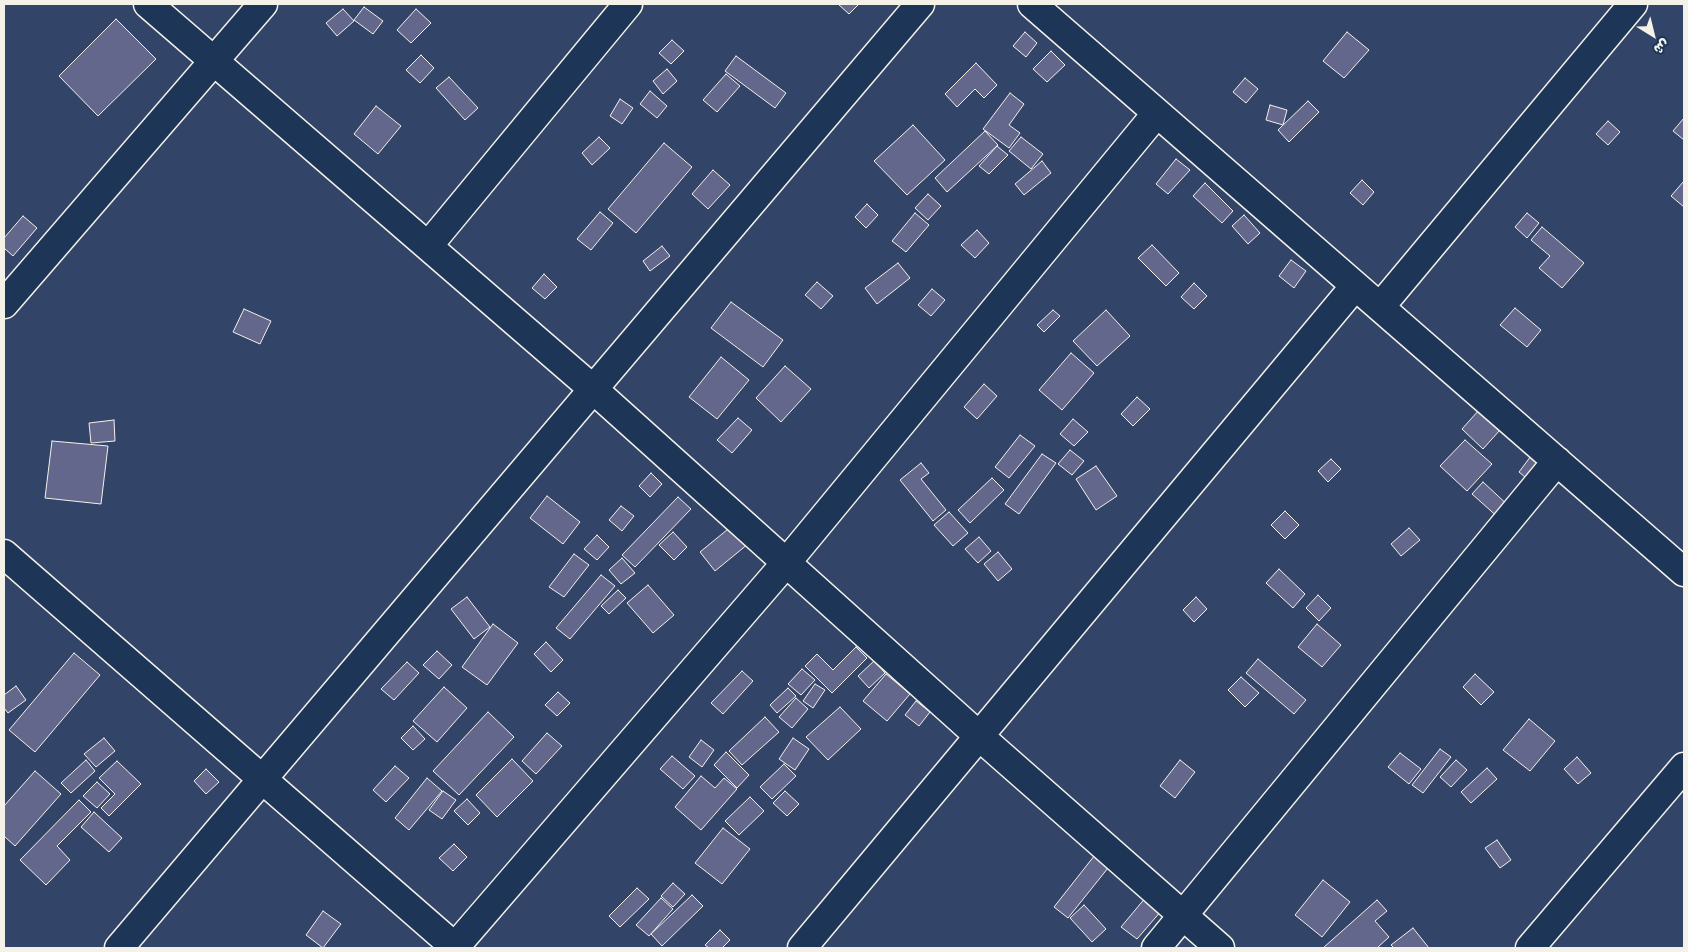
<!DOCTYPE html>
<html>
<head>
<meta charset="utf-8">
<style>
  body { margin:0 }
  #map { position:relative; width:1688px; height:952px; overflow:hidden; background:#324467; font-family:"Playpen Sans","Playpen Sans Arabic",sans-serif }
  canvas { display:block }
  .frame { position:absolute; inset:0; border:5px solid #f4f1e8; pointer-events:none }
  .north { position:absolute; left:1628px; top:10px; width:50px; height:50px; -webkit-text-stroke:4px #1d3557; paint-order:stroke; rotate:144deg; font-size:14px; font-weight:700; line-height:20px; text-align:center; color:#f4f1e8 }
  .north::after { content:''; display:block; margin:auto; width:18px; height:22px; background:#f4f1e8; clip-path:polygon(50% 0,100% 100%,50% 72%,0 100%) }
</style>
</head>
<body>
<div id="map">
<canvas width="1688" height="952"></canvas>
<div class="frame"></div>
<div class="north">ش</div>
</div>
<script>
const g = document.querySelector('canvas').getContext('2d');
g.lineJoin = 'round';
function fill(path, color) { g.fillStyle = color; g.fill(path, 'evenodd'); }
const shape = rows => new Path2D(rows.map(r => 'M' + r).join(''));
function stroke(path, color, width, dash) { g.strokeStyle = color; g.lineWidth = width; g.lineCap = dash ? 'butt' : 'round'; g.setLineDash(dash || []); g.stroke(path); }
const building = shape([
  [838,4,859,4,849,14,838,4],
  [364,7,383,21,373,34,354,20,364,7],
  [343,9,354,21,337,36,326,23,343,9],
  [416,9,431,23,411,43,397,30,416,9],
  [116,19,156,59,98,116,59,76,116,19],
  [1025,32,1037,43,1026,57,1013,46,1025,32],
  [1347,32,1369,50,1344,78,1323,61,1347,32],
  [672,40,684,51,671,64,659,53,672,40],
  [1051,51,1065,65,1047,82,1033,69,1051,51],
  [421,55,434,68,420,83,406,70,421,55],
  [736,56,786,93,775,108,725,71,736,56],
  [976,63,997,85,984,98,975,89,957,107,945,94,976,63],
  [667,69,677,81,663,94,653,81,667,69],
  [726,74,740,86,717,112,703,100,726,74],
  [449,77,478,108,465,120,436,88,449,77],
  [1245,78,1258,89,1246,103,1233,92,1245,78],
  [650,91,667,106,657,118,640,104,650,91],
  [1010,93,1024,104,1009,125,1020,133,1009,148,983,129,1010,93],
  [620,99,633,108,622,124,610,116,620,99],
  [1308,101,1319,112,1289,142,1278,130,1308,101],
  [1270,105,1287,110,1283,125,1266,120,1270,105],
  [376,106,401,126,378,154,354,134,376,106],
  [1684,118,1684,140,1673,131,1684,118],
  [1608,121,1620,132,1608,145,1596,134,1608,121],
  [913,125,945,160,907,195,874,161,913,125],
  [985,131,998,145,947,192,935,178,985,131],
  [599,137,610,148,592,165,582,153,599,137],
  [1021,137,1043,154,1031,169,1009,151,1021,137],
  [664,143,692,167,636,233,608,209,664,143],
  [997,146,1008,155,989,174,979,166,997,146],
  [1176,159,1190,170,1168,194,1156,184,1176,159],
  [1042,161,1051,173,1024,195,1015,184,1042,161],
  [713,170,730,185,708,209,692,194,713,170],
  [1362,180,1374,192,1363,205,1350,193,1362,180],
  [1684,181,1684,207,1671,196,1684,181],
  [1205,183,1233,211,1222,223,1193,196,1205,183],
  [928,194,941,206,928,220,915,208,928,194],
  [867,204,878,215,866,228,855,217,867,204],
  [600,212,613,223,591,250,577,239,600,212],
  [915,213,929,225,906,252,892,241,915,213],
  [1527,213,1539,223,1527,238,1515,227,1527,213],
  [1244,215,1260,233,1248,244,1232,226,1244,215],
  [23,216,37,228,13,256,4,248,4,238,23,216],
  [1542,227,1584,263,1562,288,1539,268,1550,256,1531,240,1542,227],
  [977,230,989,243,975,258,961,245,977,230],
  [1152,245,1179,273,1166,286,1138,258,1152,245],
  [662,246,670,256,650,271,643,261,662,246],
  [1291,260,1306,271,1294,288,1279,276,1291,260],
  [898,263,910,278,877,304,865,288,898,263],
  [544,274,557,287,545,299,532,288,544,274],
  [817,282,833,296,821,309,805,295,817,282],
  [1194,283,1207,296,1194,309,1181,297,1194,283],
  [932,289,945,300,931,316,918,305,932,289],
  [731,302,783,340,763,367,711,328,731,302],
  [1515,308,1541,330,1527,347,1500,325,1515,308],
  [244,309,271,321,260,344,233,332,244,309],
  [1053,310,1060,316,1044,332,1037,325,1053,310],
  [1106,310,1130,336,1097,366,1073,341,1106,310],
  [1071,353,1094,373,1062,410,1039,390,1071,353],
  [721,357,749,380,717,419,689,397,721,357],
  [785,366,811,389,781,422,756,398,785,366],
  [984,384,997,396,977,419,964,407,984,384],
  [1137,397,1150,409,1133,426,1121,414,1137,397],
  [1479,410,1500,430,1483,449,1462,429,1479,410],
  [738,418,752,430,732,453,717,440,738,418],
  [1073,419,1088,432,1074,446,1060,434,1073,419],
  [114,420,115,441,91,443,89,423,114,420],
  [1020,435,1035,446,1009,478,995,467,1020,435],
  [1465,440,1492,464,1467,491,1440,466,1465,440],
  [52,441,108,446,101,504,45,498,52,441],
  [1070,450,1084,461,1072,475,1058,464,1070,450],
  [1042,454,1056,463,1019,514,1005,504,1042,454],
  [1531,456,1545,468,1532,483,1519,472,1531,456],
  [1331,459,1341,469,1328,482,1318,471,1331,459],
  [921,463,929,473,921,479,946,510,933,521,900,480,921,463],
  [1096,466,1117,496,1096,510,1076,479,1096,466],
  [651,473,662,484,650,497,639,486,651,473],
  [992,478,1004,490,970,523,958,510,992,478],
  [1483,482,1511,508,1500,519,1472,494,1483,482],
  [547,496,580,522,563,544,530,518,547,496],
  [678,497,691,509,635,567,622,555,678,497],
  [621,506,634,516,622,531,609,520,621,506],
  [1285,511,1299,525,1285,539,1271,525,1285,511],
  [949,512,968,533,953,546,934,525,949,512],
  [733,525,748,544,715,571,700,552,733,525],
  [1409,528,1420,540,1401,556,1391,544,1409,528],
  [673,532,687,547,674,560,659,545,673,532],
  [597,535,609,547,597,560,584,549,597,535],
  [979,537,991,551,978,563,965,549,979,537],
  [998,552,1012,569,998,581,984,564,998,552],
  [574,554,589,565,564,597,549,587,574,554],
  [622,558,635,573,621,584,609,570,622,558],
  [1279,569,1305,594,1293,608,1266,583,1279,569],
  [601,575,615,586,570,639,556,628,601,575],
  [648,585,674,615,653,633,627,603,648,585],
  [618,590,626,598,609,614,601,606,618,590],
  [1318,595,1331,608,1319,621,1306,608,1318,595],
  [467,597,490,627,474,639,451,609,467,597],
  [1196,597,1207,609,1194,622,1183,610,1196,597],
  [493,624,518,643,487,685,462,667,493,624],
  [1317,624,1341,645,1322,667,1298,647,1317,624],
  [546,642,563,660,551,672,534,654,546,642],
  [856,647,867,658,832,693,805,666,817,654,833,670,856,647],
  [437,651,452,665,439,679,423,665,437,651],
  [74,653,100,675,35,752,9,730,74,653],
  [1258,659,1306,700,1294,714,1246,673,1258,659],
  [874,661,885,673,869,688,858,676,874,661],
  [407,662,419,673,394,700,381,689,407,662],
  [802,669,815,680,801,695,788,684,802,669],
  [742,671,753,681,723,714,711,703,742,671],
  [886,674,910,694,887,721,863,701,886,674],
  [1475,674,1494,692,1481,705,1463,687,1475,674],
  [1241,677,1259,693,1245,707,1228,690,1241,677],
  [815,684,825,690,813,708,803,701,815,684],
  [16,686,26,700,8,713,4,708,4,695,16,686],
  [444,687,467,708,437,742,413,721,444,687],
  [788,688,796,696,777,713,770,705,788,688],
  [558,692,570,703,557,716,545,705,558,692],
  [796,698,808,709,792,728,779,717,796,698],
  [916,701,930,712,919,726,905,715,916,701],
  [840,707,861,729,828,760,806,737,840,707],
  [488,712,514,737,459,795,433,771,488,712],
  [765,717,779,732,742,765,729,751,765,717],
  [1529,719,1555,741,1530,771,1503,750,1529,719],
  [413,726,425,739,413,750,401,738,413,726],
  [547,733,562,746,536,774,522,761,547,733],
  [104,738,115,751,96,767,84,754,104,738],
  [793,738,809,749,795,770,779,759,793,738],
  [701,740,714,750,702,767,689,757,701,740],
  [1440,749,1451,757,1423,793,1412,785,1440,749],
  [726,752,749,775,737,788,714,765,726,752],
  [1400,753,1421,769,1409,784,1388,767,1400,753],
  [672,756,695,776,683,789,660,769,672,756],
  [1577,757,1591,773,1578,784,1564,769,1577,757],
  [512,759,533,781,497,817,476,795,512,759],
  [86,760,95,771,71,793,61,783,86,760],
  [1180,760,1195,772,1175,798,1160,786,1180,760],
  [1456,760,1467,770,1451,787,1440,777,1456,760],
  [117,761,141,784,109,816,101,808,115,794,99,778,117,761],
  [784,764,796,776,772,799,760,787,784,764],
  [395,766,409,778,386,802,373,790,395,766],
  [1487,768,1497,779,1471,803,1461,792,1487,768],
  [206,769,219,782,206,794,194,781,206,769],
  [35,771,61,794,15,846,4,836,4,806,35,771],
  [701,776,715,788,724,778,737,789,701,830,675,807,701,776],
  [427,778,442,791,409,830,395,818,427,778],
  [97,782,110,794,97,808,83,796,97,782],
  [443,791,456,800,442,819,429,810,443,791],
  [785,791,799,804,787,816,773,803,785,791],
  [750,797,764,811,739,835,725,821,750,797],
  [467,799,480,813,468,825,454,811,467,799],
  [79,800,91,812,57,846,70,860,46,885,20,860,79,800],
  [94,812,122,838,109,852,81,827,94,812],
  [723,828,750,849,722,884,695,863,723,828],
  [1497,840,1511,860,1500,868,1485,848,1497,840],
  [454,844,467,857,453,871,439,858,454,844],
  [1102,846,1116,858,1068,918,1054,907,1102,846],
  [1323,880,1350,902,1322,937,1295,915,1323,880],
  [673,883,685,894,673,907,661,896,673,883],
  [637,888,649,899,620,927,609,916,637,888],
  [692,895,703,906,662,946,651,934,692,895],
  [1146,897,1162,910,1137,939,1121,927,1146,897],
  [661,898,673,909,649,936,636,925,661,898],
  [1377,900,1387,911,1375,921,1389,937,1377,948,1323,948,1377,900],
  [1084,905,1106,929,1092,942,1070,918,1084,905],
  [323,911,341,924,323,948,306,935,323,911],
  [1413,928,1429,948,1394,948,1391,945,1413,928],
  [720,930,730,940,722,948,709,948,705,945,720,930]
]);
fill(building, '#64678c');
stroke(building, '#f4f1e8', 1);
const street = shape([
  [148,4,593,389,979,736,1220,948],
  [1032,4,1684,572],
  [428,246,628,4],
  [4,304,263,4],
  [1380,307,1633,4],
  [4,554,456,948],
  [119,948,920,4],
  [454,948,786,563,1157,113],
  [802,948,1355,286],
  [1156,948,1557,461]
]);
const secondary = shape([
  [1530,948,1684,767]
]);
stroke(street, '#f4f1e8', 31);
stroke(secondary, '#f4f1e8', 31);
stroke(street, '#1d3557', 28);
stroke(secondary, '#1d3557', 28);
</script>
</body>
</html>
